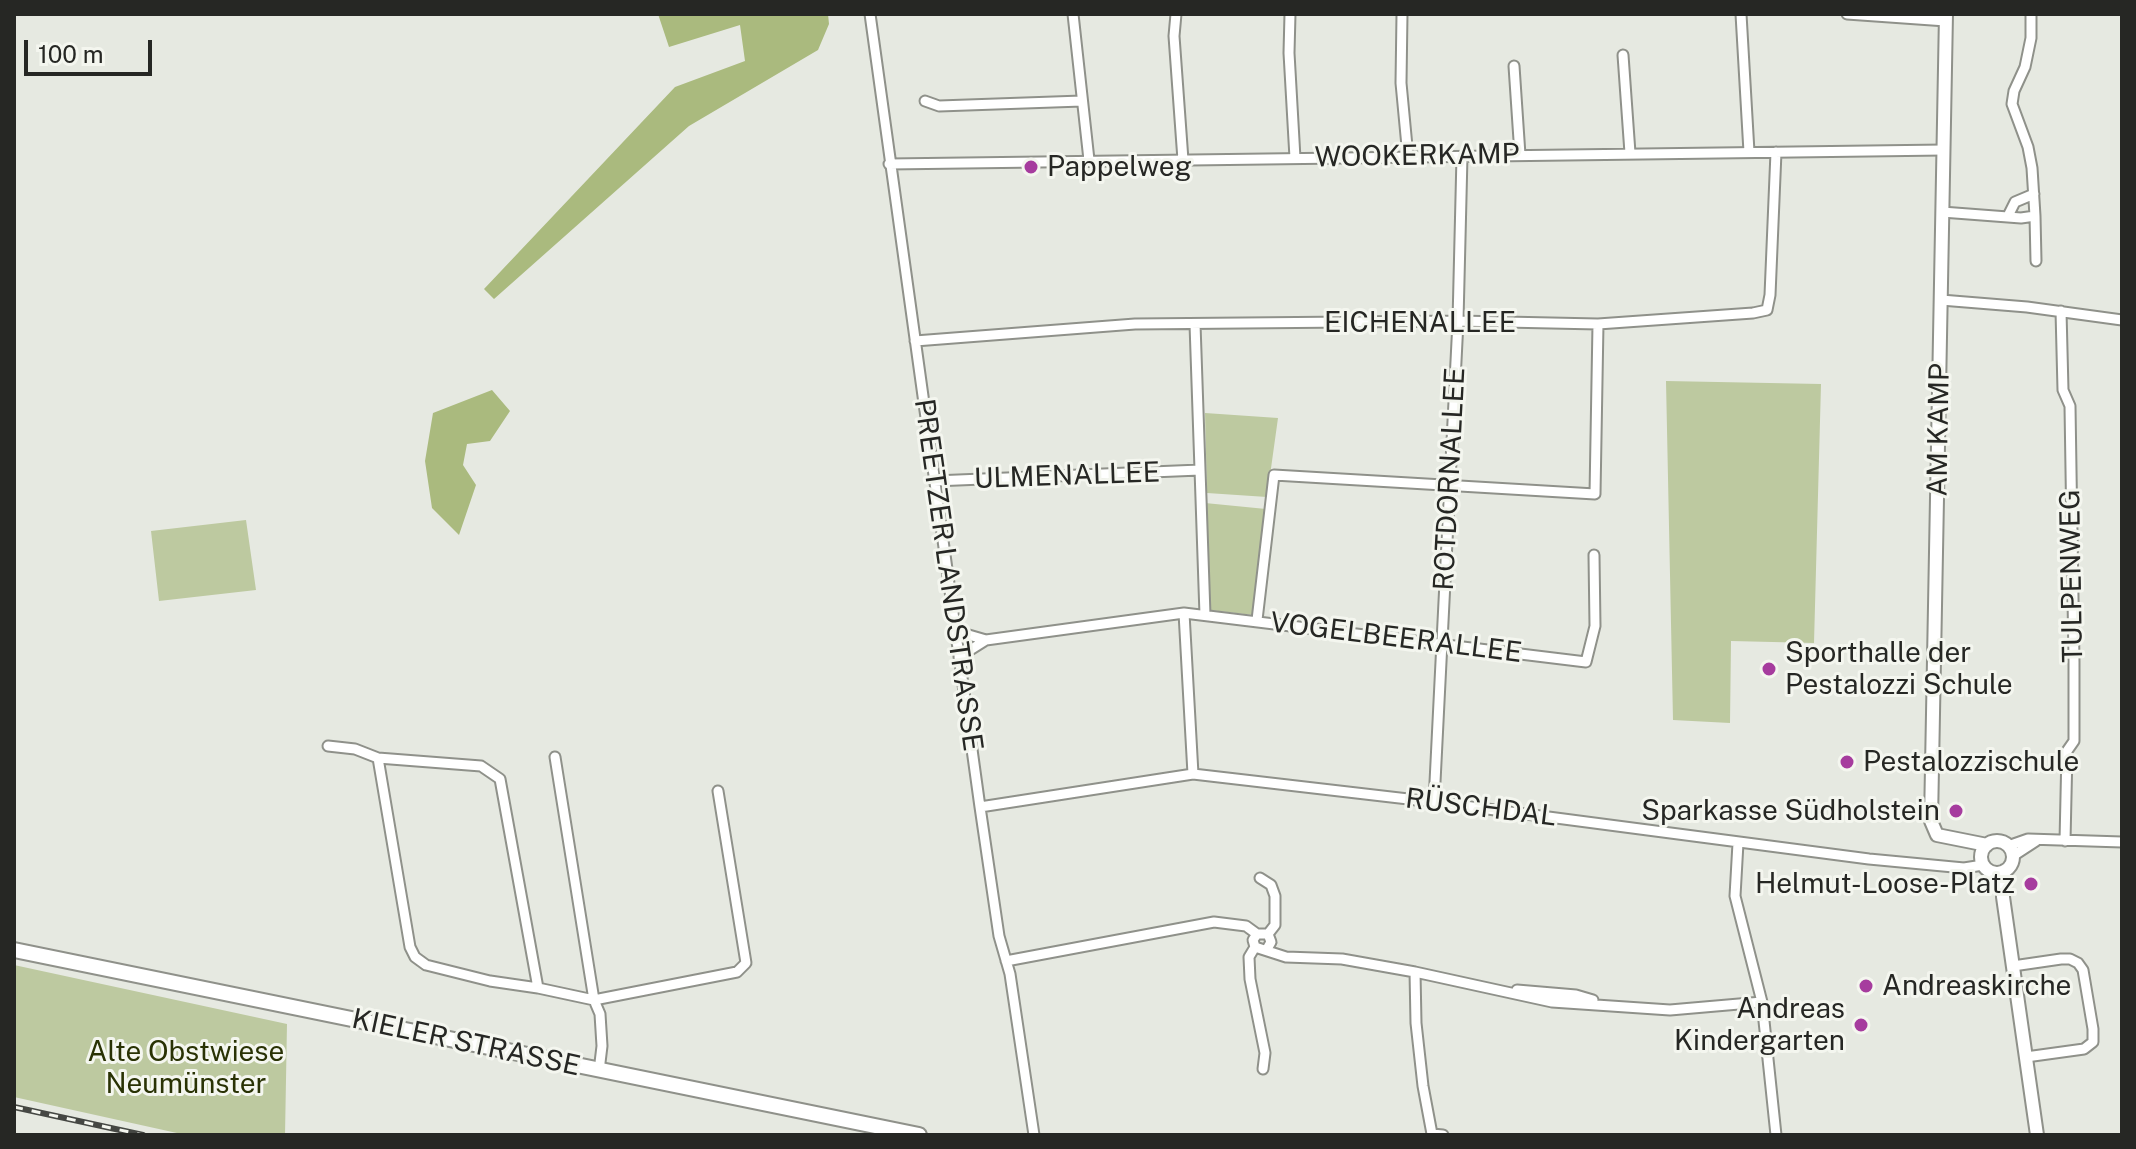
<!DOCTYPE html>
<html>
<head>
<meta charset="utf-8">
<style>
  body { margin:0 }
  #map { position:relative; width:2136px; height:1149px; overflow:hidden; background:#e6e9e1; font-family:"Public Sans",sans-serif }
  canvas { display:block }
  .frame { position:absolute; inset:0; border:16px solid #262724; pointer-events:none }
  .scale { position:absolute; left:24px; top:40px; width:128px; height:36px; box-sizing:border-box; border:4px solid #262724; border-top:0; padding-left:10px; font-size:24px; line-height:28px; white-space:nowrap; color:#262724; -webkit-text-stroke:6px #f4f6ef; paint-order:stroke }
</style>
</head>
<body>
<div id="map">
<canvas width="2136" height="1149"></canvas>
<div class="frame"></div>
<div class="scale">100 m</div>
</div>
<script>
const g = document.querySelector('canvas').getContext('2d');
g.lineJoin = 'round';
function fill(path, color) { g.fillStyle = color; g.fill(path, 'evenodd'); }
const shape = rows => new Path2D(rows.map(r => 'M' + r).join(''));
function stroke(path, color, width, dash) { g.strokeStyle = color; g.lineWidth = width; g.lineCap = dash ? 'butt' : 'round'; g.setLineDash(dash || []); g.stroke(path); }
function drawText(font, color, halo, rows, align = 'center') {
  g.font = font + ' "Public Sans",sans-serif'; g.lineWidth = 6; g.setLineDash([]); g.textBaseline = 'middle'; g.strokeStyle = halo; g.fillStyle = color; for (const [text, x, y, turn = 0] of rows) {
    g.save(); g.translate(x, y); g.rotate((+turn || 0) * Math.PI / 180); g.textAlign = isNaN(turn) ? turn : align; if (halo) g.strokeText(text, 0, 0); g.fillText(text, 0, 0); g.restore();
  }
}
fill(shape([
  [1666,381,1821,384,1814,643,1731,641,1730,723,1673,720],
  [1205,413,1278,418,1267,497,1207,493],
  [1205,503,1266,509,1253,615,1210,610],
  [246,520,256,590,159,601,151,531],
  [14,965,287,1024,285,1135,186,1135,14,1097]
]), '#bdc9a0');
fill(shape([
  [658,14,828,14,829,24,818,50,689,126,494,299,484,289,675,87,745,61,740,25,669,47],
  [492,390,510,411,490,441,467,444,463,465,476,485,459,535,432,508,425,461,433,413]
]), '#aaba7e');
const minor = shape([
  [870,14,980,807,999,936,1010,974,1034,1135],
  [1073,14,1089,160],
  [1176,14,1174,36,1183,160],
  [1290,14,1289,53,1295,158],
  [1402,14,1401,83,1408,157],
  [1741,14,1749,152],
  [1847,14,1946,21],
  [1623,55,1630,153],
  [1514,66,1520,155],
  [925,101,939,106,1082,101],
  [889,164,1944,150],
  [1942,212,2021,218,2035,216,2032,168,2028,147,2012,104,2014,91,2025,67,2031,38,2031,14],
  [2008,216,2015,202,2034,194],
  [2035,216,2036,261],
  [1941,300,2027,307,2122,320],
  [2061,311,2063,390,2070,406,2074,662,2074,741,2067,751,2065,841],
  [1195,324,1205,615],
  [915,341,1135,324,1458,321,1598,324,1753,313,1767,310,1770,295,1776,152],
  [934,481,1200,470],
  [1184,613,1193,774],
  [1257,620,1274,475,1595,494,1598,324],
  [955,631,986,640],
  [959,657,986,640,1184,613,1586,662,1595,626,1594,555],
  [328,746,355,749,378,758,481,766,500,779,538,988],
  [555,757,594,1000,600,1014,602,1046,599,1071],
  [378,758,410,947,415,957,426,965,490,981,538,988,594,1000,737,972,746,963,718,791],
  [1434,802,1458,321,1462,156],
  [980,807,1193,774,1434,802,1869,859,1964,868,1983,865],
  [1738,843,1735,896,1762,1002,1776,1135],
  [2008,846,2028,839,2122,842],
  [2013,856,2036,841],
  [1260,878,1271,885,1275,896,1275,925,1268,934,1271,942,1267,949],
  [1257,934,1253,940,1255,947,1249,957,1250,979,1265,1053,1263,1069],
  [1255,947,1286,957,1342,959,1415,972,1552,1002,1670,1010,1762,1002],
  [1006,961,1214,922,1246,926,1257,934,1268,934],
  [2013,966,2061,959,2070,959,2078,963,2083,970,2093,1029,2093,1042,2084,1049,2026,1057],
  [1415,972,1416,1023,1423,1086,1432,1134,1443,1135],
  [1517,990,1576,995,1593,1000]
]);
const tertiary = shape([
  [1946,14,1931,821,1937,835,1987,845],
  '1981 857a16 16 0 1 1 32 0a16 16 0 1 1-32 0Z',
  [2004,871,2003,897,2037,1135]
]);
const secondary = shape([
  [14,950,919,1135]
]);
stroke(minor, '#8f918a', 13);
stroke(tertiary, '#8f918a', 16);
stroke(secondary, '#8f918a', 18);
stroke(minor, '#fff', 9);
stroke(tertiary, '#fff', 12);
stroke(secondary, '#fff', 14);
const rail = shape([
  [14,1107,143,1135]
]);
stroke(rail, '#454743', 6);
stroke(rail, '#f4f6ef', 3, [9]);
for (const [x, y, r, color] of [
  [1031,167,8,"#a63c9e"],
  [1769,669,8,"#a63c9e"],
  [1847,762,8,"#a63c9e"],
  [1956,811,8,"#a63c9e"],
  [2031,884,8,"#a63c9e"],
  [1866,986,8,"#a63c9e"],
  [1861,1025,8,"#a63c9e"]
]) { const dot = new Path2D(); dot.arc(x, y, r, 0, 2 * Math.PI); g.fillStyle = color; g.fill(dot); stroke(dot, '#f4f6ef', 3); }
drawText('28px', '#262724', '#f4f6ef', [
  ["WOOKERKAMP",1417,156,-1],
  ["EICHENALLEE",1420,323],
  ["AM KAMP",1939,430,-89],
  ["ULMENALLEE",1067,476,-2],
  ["ROTDORNALLEE",1450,479,-87],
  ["PREETZER LANDSTRASSE",948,575,82],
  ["TULPENWEG",2072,576,-91],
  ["VOGELBEERALLEE",1396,638,7],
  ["RÜSCHDAL",1481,808,7],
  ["KIELER STRASSE",466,1043,12]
]);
drawText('28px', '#262724', '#f4f6ef', [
  ["Pappelweg",1047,167],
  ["Sporthalle der",1785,653],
  ["Pestalozzi Schule",1785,685],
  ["Pestalozzischule",1863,762],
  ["Sparkasse Südholstein",1940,811,"right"],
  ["Helmut-Loose-Platz",2015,884,"right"],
  ["Andreaskirche",1882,986],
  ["Andreas",1845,1009,"right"],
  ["Kindergarten",1845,1041,"right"]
], 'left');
drawText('28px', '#293204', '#f4f6ef', [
  ["Alte Obstwiese",186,1052],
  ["Neumünster",186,1084]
]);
</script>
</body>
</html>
